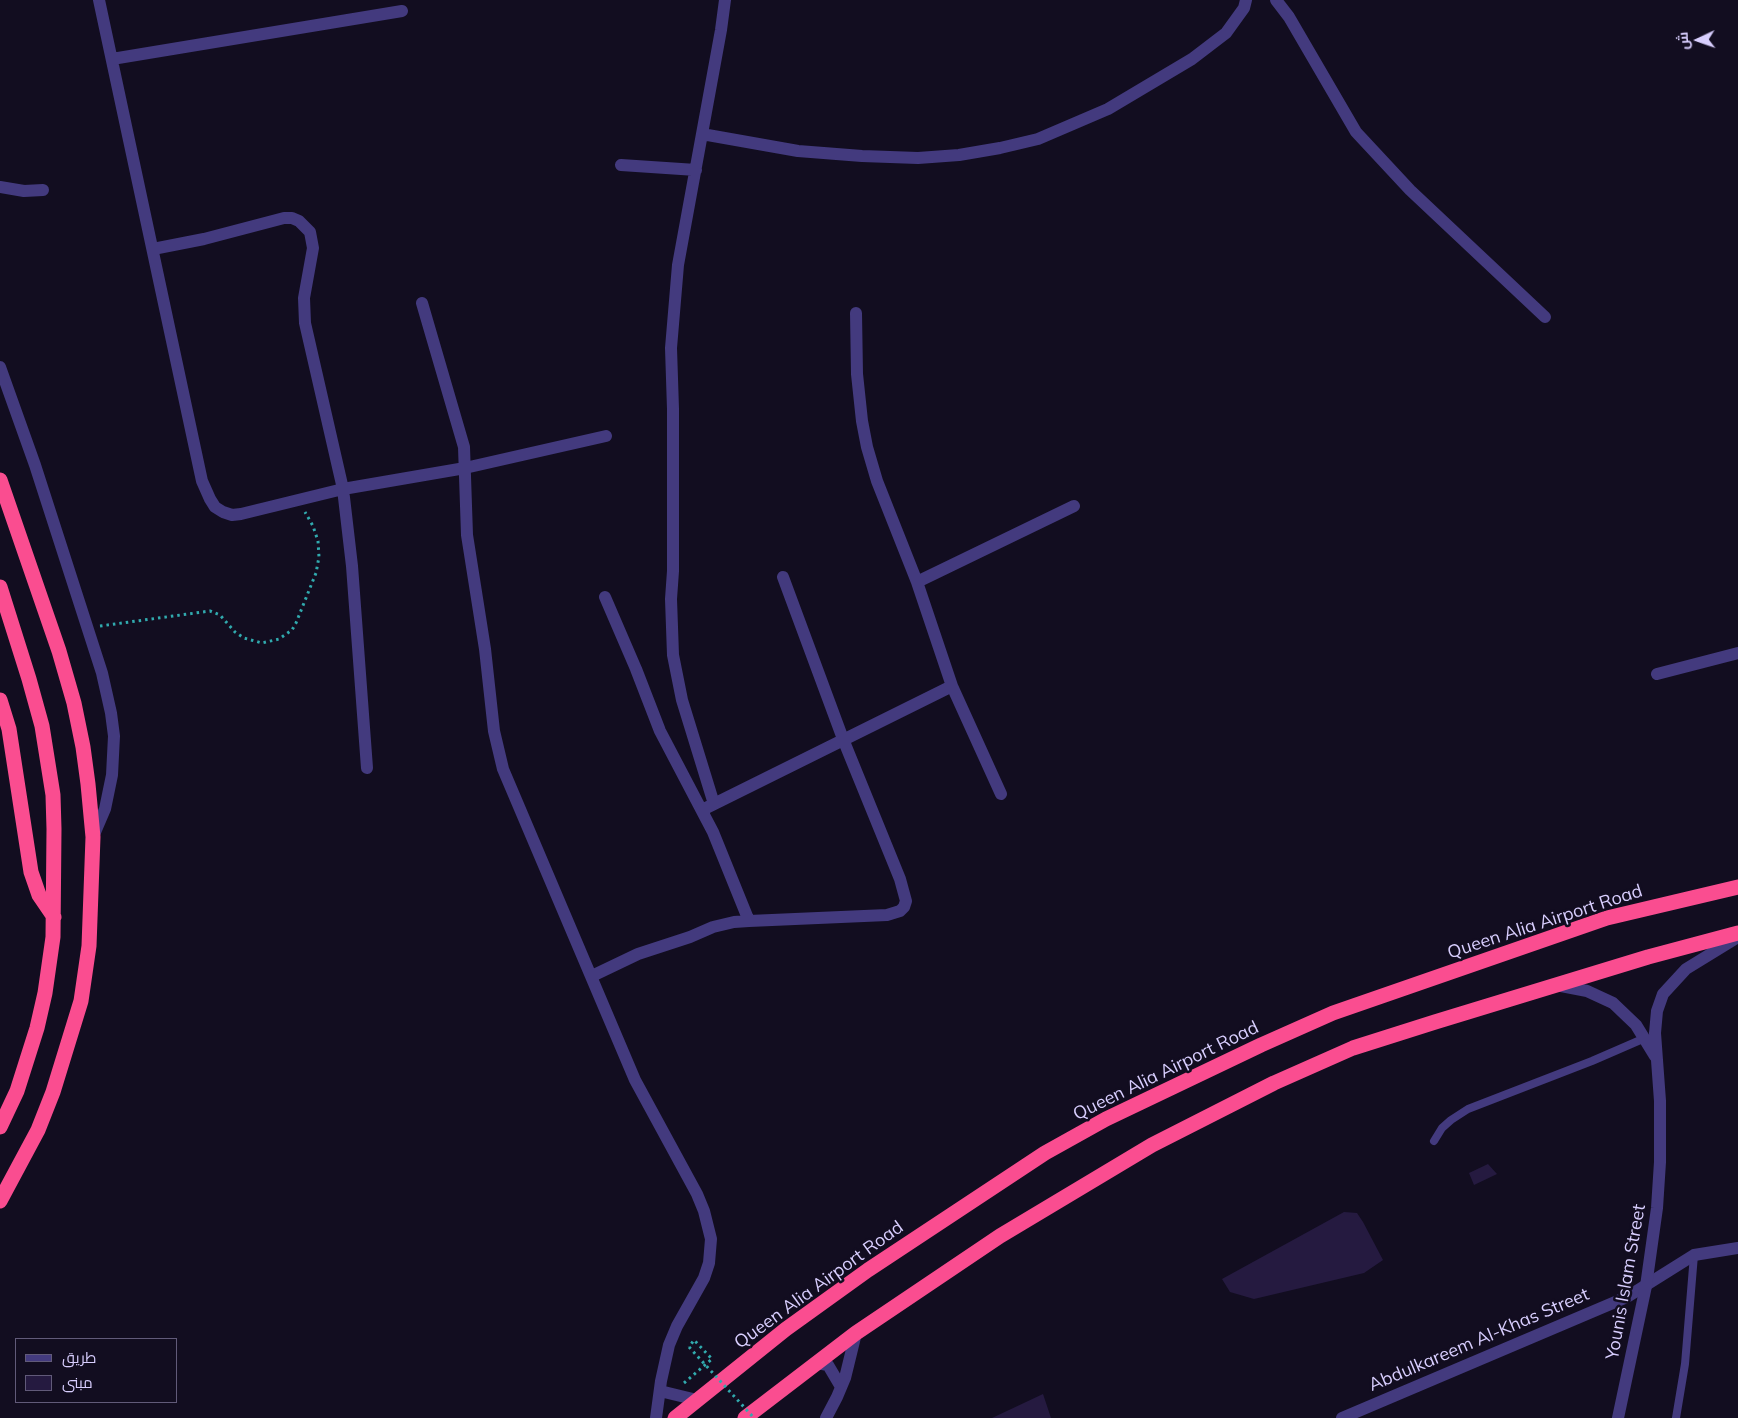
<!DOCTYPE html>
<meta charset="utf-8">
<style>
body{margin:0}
#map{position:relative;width:1738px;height:1418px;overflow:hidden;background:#120d20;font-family:Mulish,Cairo,sans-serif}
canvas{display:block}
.legend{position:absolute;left:15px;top:1338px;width:162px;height:65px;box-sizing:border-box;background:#120d20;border:1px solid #615a79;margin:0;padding:6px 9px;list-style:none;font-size:15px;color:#d8cefe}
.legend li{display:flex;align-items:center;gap:10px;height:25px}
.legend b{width:25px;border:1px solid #615a79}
.north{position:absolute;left:1673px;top:15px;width:50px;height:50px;-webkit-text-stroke:4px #120d20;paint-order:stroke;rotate:267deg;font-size:14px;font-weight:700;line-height:20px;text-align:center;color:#d8cefe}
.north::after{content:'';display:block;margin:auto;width:18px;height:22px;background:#d8cefe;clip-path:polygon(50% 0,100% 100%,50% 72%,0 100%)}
</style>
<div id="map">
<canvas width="1738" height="1418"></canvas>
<ul class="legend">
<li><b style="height:6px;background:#433a7e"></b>طريق</li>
<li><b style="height:14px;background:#251a40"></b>مبنى</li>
</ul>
<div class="north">ش</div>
</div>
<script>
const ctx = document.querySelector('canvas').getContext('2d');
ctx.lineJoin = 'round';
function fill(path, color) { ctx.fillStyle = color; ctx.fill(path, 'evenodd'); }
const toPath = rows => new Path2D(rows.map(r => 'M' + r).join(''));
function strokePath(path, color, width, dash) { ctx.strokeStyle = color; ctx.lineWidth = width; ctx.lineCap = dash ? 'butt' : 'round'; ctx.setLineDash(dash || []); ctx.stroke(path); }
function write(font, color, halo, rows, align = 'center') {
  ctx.font = font + ' Mulish,sans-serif'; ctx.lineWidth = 5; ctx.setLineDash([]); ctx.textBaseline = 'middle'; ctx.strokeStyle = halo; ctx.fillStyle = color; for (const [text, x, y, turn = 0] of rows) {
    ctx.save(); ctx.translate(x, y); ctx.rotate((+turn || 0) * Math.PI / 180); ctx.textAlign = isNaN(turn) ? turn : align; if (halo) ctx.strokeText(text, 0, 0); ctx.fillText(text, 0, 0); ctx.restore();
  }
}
const building = toPath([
 [1488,1164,1497,1174,1474,1185,1469,1173],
 [1344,1212,1357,1213,1363,1222,1383,1260,1364,1273,1254,1299,1230,1292,1222,1279],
 [1043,1394,1051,1418,992,1418]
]);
const path = toPath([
 [100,626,210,611,220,615,235,632,244,638,262,643,279,639,292,630,296,623,316,573,319,557,318,541,313,526,305,512],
 [684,1383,712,1359,694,1340,689,1347]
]);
const service = toPath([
 [1434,1141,1442,1128,1451,1120,1468,1109,1592,1061,1645,1038],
 [1676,1418,1685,1364,1694,1255]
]);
const minor = toPath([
 [99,0,202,481,210,499,215,507,223,512,232,515,241,514,343,489,465,468,606,436],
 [1276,0,1289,17,1356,132,1410,190,1545,317],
 [112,59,402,11],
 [702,134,798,151,862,156,918,158,959,155,1000,148,1038,139,1108,109,1192,59,1226,33,1244,8,1246,0],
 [621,165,696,170],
 [0,187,24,191,43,190],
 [153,249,204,239,284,218,292,218,299,221,310,232,313,248,304,298,305,323,343,489,352,566,367,768],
 [422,303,464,447,467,535,485,649,494,731,503,769,635,1080,697,1194,704,1211,711,1239,709,1263,704,1278,677,1326,669,1345,661,1381,656,1418],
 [856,313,857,374,862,421,867,447,877,481,917,582,952,686,1001,794],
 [917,582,1074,506],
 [1657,674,1738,653],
 [714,804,682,700,673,655,671,599,673,571,673,409,671,348,678,265,721,30,725,0],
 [706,808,952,686],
 [749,921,887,915,900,911,904,907,906,901,900,879,843,739,783,577],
 [592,976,638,954,690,937,713,927,734,922,749,921,713,832,660,731,636,669,605,597],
 [816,1363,828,1365,841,1387],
 [660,1391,697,1400],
 [826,1418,837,1397,845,1378,856,1333],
 [1342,1418,1627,1297,1694,1255,1738,1248]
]);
const tertiary = toPath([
 [0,367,35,465,102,673,111,713,114,736,112,775,105,809,93,837],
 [1556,985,1587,991,1613,1003,1636,1025,1655,1056],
 [1618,1418,1646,1286,1657,1208,1660,1162,1660,1101,1655,1033,1657,1011,1663,994,1686,969,1738,937]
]);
const motorway = toPath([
 [0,480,59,651,74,703,83,747,88,784,93,837,89,946,81,1001,53,1092,38,1130,0,1201],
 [0,587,29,679,42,726,53,795,54,829,53,937,45,993,37,1028,17,1091,0,1127],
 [0,700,9,729,31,872,39,895,54,917],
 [675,1418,786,1329,868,1270,1045,1153,1106,1119,1261,1045,1333,1013,1607,918,1738,887],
 [745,1418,856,1333,1000,1236,1152,1145,1274,1083,1353,1048,1435,1022,1648,957,1738,933]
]);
const pathBridge = toPath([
 [689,1347,754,1418]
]);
const streetNames = [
 ["Queen Alia Airport Road",1545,922,-18],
 ["Queen Alia Airport Road",1166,1071,-26],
 ["Younis Islam Street",1626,1282,-80],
 ["Queen Alia Airport Road",819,1285,-36],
 ["Abdulkareem Al-Khas Street",1479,1340,-23]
];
fill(building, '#251a40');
strokePath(path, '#31aaae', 3, [2.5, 4]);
strokePath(service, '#433a7e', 8);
strokePath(minor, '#433a7e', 12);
strokePath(tertiary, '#433a7e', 12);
strokePath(motorway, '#fa4d90', 15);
strokePath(pathBridge, '#31aaae', 3, [2.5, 4]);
write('18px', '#d8cefe', '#120d20', streetNames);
</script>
